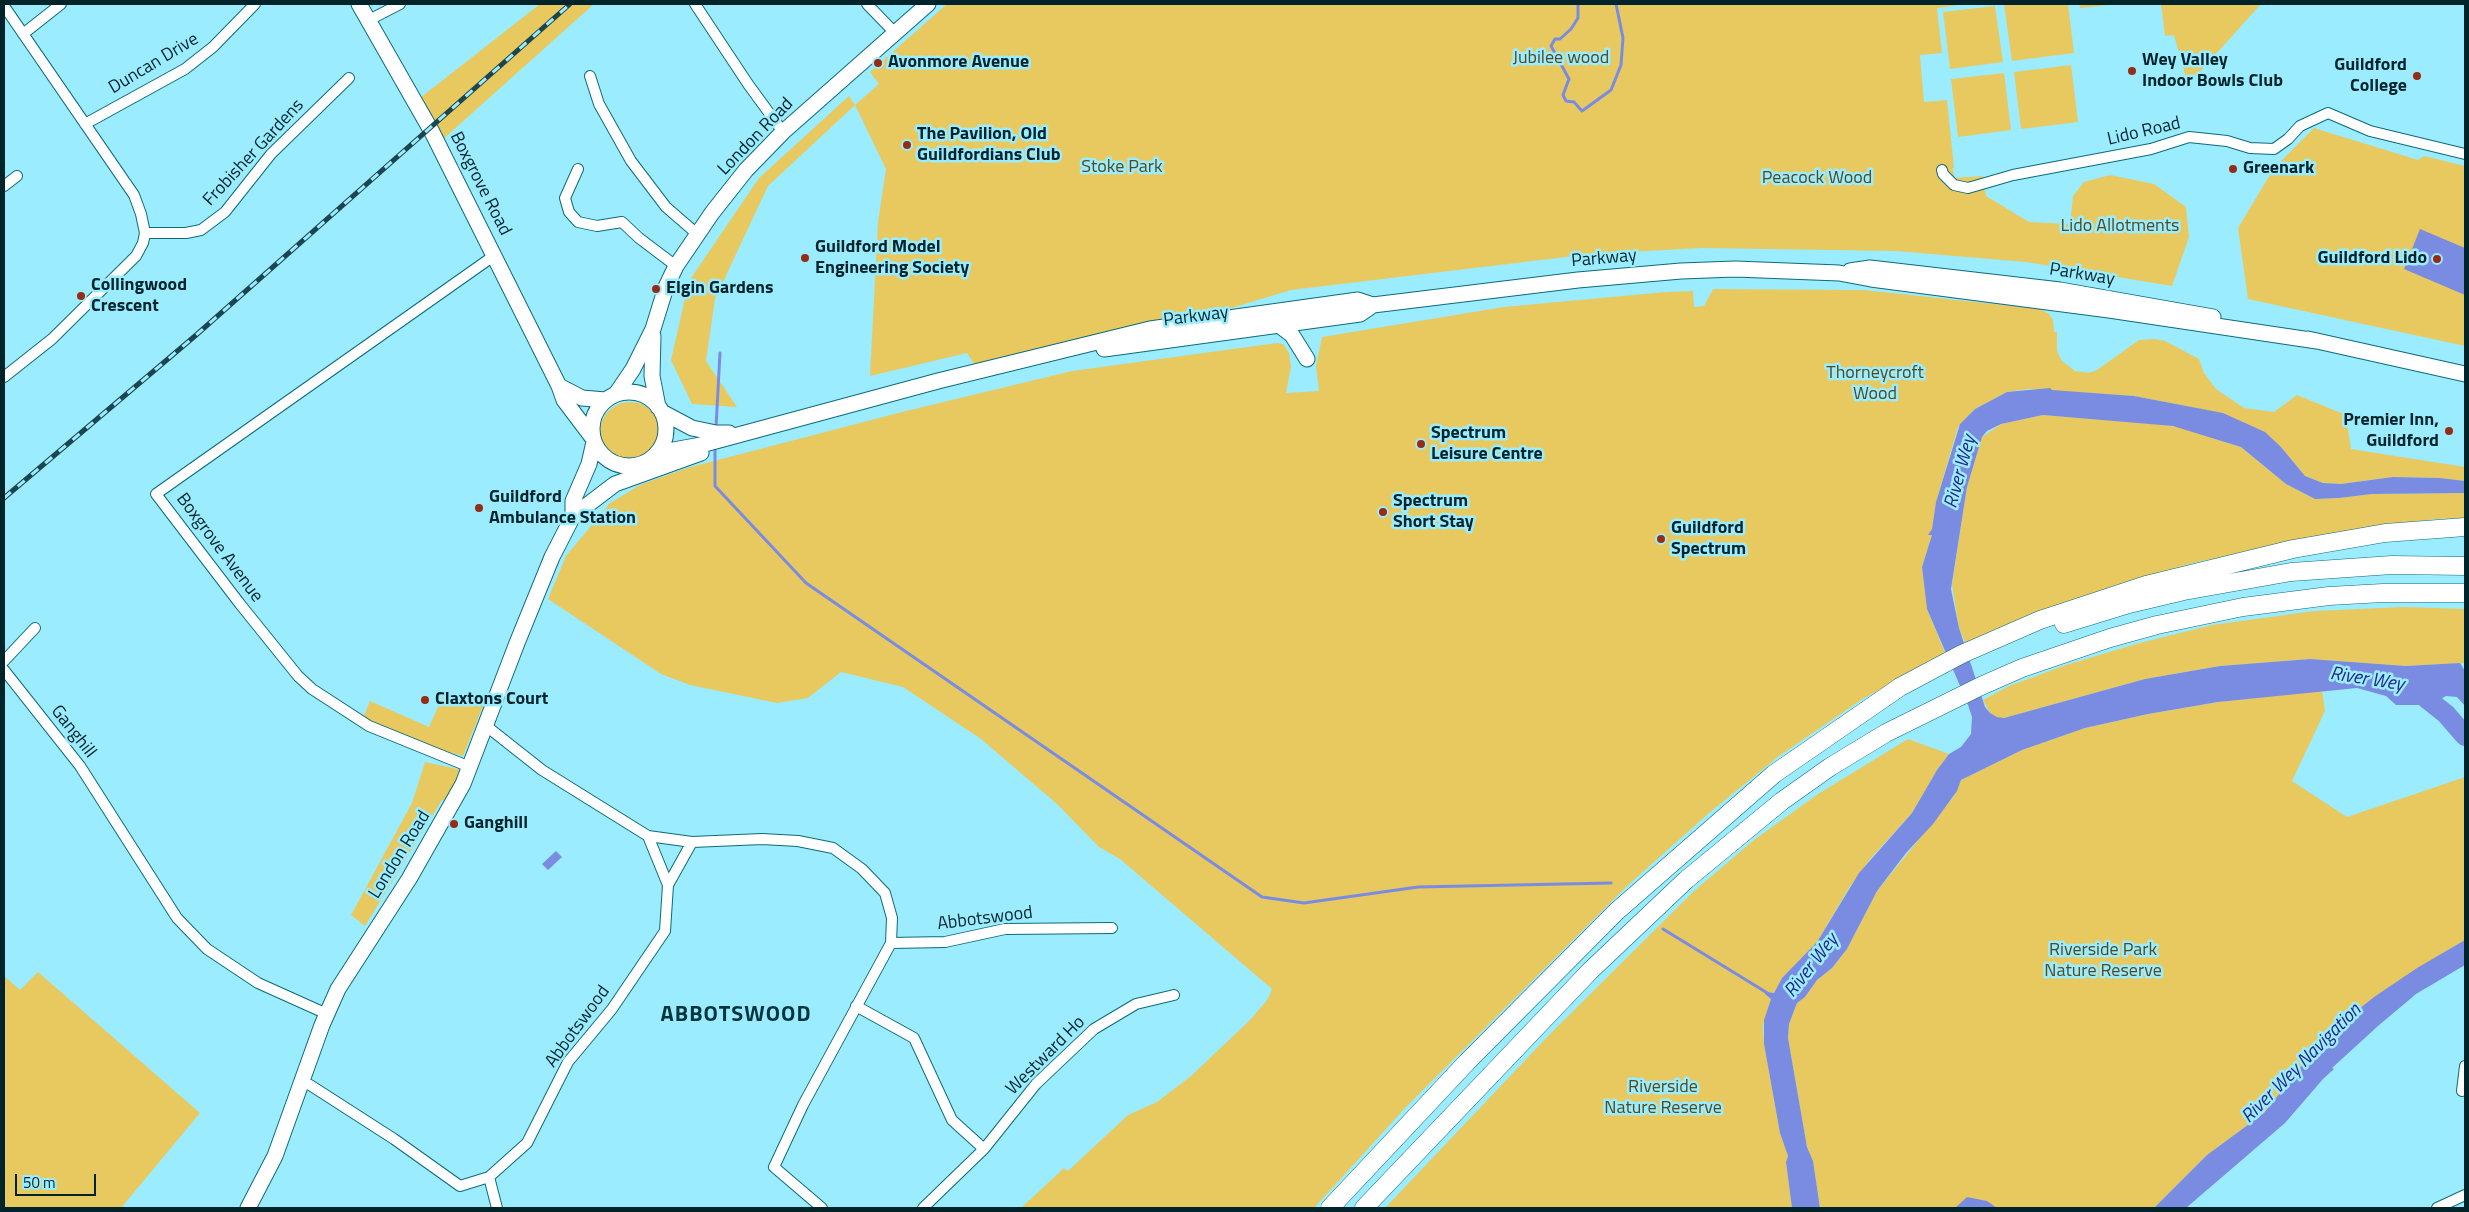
<!DOCTYPE html>
<style>
body{margin:0}
#map{position:relative;width:2469px;height:1212px;overflow:hidden;background:#9becfe;font-family:"Titillium Web",sans-serif}
canvas{display:block}
.frame{position:absolute;inset:0;border:5px solid #01242b;pointer-events:none}
.scale{position:absolute;left:15px;top:1174px;width:81px;height:22px;box-sizing:border-box;border:2px solid #01242b;border-top:0;padding-left:6px;font-size:15px;line-height:18px;white-space:nowrap;color:#01242b;-webkit-text-stroke:4px #9becfe;paint-order:stroke}
</style>
<div id="map">
<canvas width="2469" height="1212"></canvas>
<div class="frame"></div>
<div class="scale">50 m</div>
</div>
<script>
const ctx = document.querySelector('canvas').getContext('2d');
ctx.lineJoin = 'round';
function fill(path, color) { ctx.fillStyle = color; ctx.fill(path, 'evenodd'); }
const toPath = rows => new Path2D(rows.map(r => 'M' + r).join(''));
function strokePath(path, color, width, dash) { ctx.strokeStyle = color; ctx.lineWidth = width; ctx.lineCap = dash ? 'butt' : 'round'; ctx.setLineDash(dash || []); ctx.stroke(path); }
function write(font, color, halo, rows, align = 'center') {
  ctx.font = font + ' "Titillium Web",sans-serif'; ctx.lineWidth = 5; ctx.setLineDash([]); ctx.textBaseline = 'middle'; ctx.strokeStyle = halo; ctx.fillStyle = color; for (const [text, x, y, turn = 0] of rows) {
    ctx.save(); ctx.translate(x, y); ctx.rotate((+turn || 0) * Math.PI / 180); ctx.textAlign = isNaN(turn) ? turn : align; if (halo) ctx.strokeText(text, 0, 0); ctx.fillText(text, 0, 0); ctx.restore();
  }
}
const green = toPath([
 [540,4,594,4,441,141,420,98],
 [947,4,1967,4,1937,8,1942,53,1920,55,1924,102,1947,100,1954,168,1952,168,1955,178,1983,176,1986,196,2029,222,2070,224,2073,196,2084,182,2110,175,2154,184,2186,207,2189,237,2172,286,2026,262,1896,251,1701,248,1591,254,1291,290,1195,319,975,365,967,353,870,376,878,222,886,169,855,105,768,186,715,299,706,361,737,407,692,404,671,360,689,281,759,178,849,96,855,105,879,84,870,72],
 [2004,4,2068,4,2074,53,2012,61],
 [2079,4,2120,4,2080,8],
 [2161,4,2261,4,2188,85,2174,35,2165,36],
 [1995,6,2003,62,1950,69,1943,12],
 [2071,65,2078,122,2021,129,2014,72],
 [2004,73,2011,130,1958,137,1951,79],
 [2314,128,2418,160,2424,156,2465,166,2465,346,2248,299,2238,228,2274,168],
 [1713,289,1864,290,2040,309,2049,314,2053,320,2054,332,2057,332,2057,350,2061,360,2075,371,2089,373,2097,370,2139,340,2155,339,2165,341,2199,359,2204,373,2216,389,2244,408,2274,412,2297,395,2346,415,2351,449,2465,467,2465,481,2440,478,2393,477,2341,484,2323,483,2305,476,2281,447,2195,408,2134,396,2029,389,2007,392,1975,409,1958,427,1936,502,1932,530,1929,535,1932,535,1931,538,1922,567,1927,609,1946,655,1864,698,1779,756,1709,813,1626,887,1406,1107,1314,1208,1021,1208,1064,1168,1068,1171,1128,1115,1157,1102,1191,1076,1250,1020,1268,999,1272,989,1120,859,1099,847,1057,804,981,739,903,687,841,672,808,698,777,703,690,685,661,674,548,599,566,556,610,503,640,485,687,468,902,412,1072,371,1277,343,1283,344,1289,353,1291,367,1286,393,1319,391,1316,366,1322,337,1504,307,1666,292,1693,291,1694,307,1704,306],
 '600 432a30 30 0 1 1 60 0a30 30 0 1 1-60 0Z',
 [2043,415,2158,424,2184,428,2241,447,2286,484,2315,499,2339,498,2372,494,2465,493,2465,518,2436,519,2372,527,2197,562,2132,580,2051,609,1966,645,1959,628,1952,585,1967,487,1982,437,2001,424],
 [2404,607,2465,609,2465,663,2406,666,2310,659,2220,666,2145,679,2004,718,1997,718,1990,713,1983,700,2009,686,2066,665,2136,644,2212,625,2314,611],
 [2322,690,2325,711,2292,781,2347,817,2465,777,2465,940,2418,968,2374,997,2341,1024,2308,1054,2303,1064,2264,1113,2207,1155,2154,1208,1820,1208,1813,1161,1807,1147,1788,1038,1789,1024,1797,1003,1805,997,1817,980,1832,968,1847,949,1877,891,1954,796,1961,780,2022,750,2085,728,2148,714,2218,702],
 [445,691,485,701,463,756,424,745,363,718,370,701,429,727],
 [1908,739,1949,754,1937,770,1912,813,1871,858,1849,888,1817,942,1782,978,1774,993,1769,994,1771,999,1763,1026,1764,1044,1780,1133,1788,1156,1786,1162,1792,1208,1385,1208,1549,1035,1694,891,1754,840,1818,794],
 [425,762,462,770,455,801,442,800,365,926,351,915,412,803],
 [38,972,200,1113,121,1208,4,1208,4,976,20,990]
]);
const water = toPath([
 [2420,229,2465,248,2465,295,2404,269],
 [2050,388,2052,390,2134,396,2223,413,2265,432,2281,447,2305,476,2323,483,2341,484,2393,477,2440,478,2465,481,2465,493,2372,494,2339,498,2315,499,2286,484,2241,447,2173,426,2043,415,2001,424,1987,431,1982,437,1967,487,1951,589,1959,628,1985,707,1990,713,1997,717,2004,718,2145,679,2220,666,2310,659,2406,666,2460,663,2465,671,2465,706,2457,697,2446,696,2439,700,2454,715,2451,718,2448,716,2445,719,2430,705,2396,705,2386,696,2357,688,2218,702,2148,714,2085,728,2022,750,1961,780,1957,791,1933,824,1906,853,1877,891,1847,949,1832,968,1817,980,1805,997,1797,1003,1789,1024,1788,1038,1807,1147,1813,1161,1820,1208,1792,1208,1786,1162,1788,1156,1780,1133,1764,1044,1764,1020,1771,999,1765,994,1766,992,1774,993,1782,978,1817,942,1859,873,1912,813,1937,770,1949,754,1961,747,1971,734,1972,717,1967,702,1927,609,1922,567,1931,538,1932,535,1928,535,1932,529,1936,502,1960,424,1975,409,2007,392],
 [2460,722,2465,727,2465,745,2454,730],
 [556,851,562,857,548,870,542,864],
 [2465,940,2465,965,2416,994,2378,1026,2332,1068,2334,1069,2323,1079,2285,1123,2186,1208,2154,1208,2207,1155,2264,1113,2303,1064,2308,1054,2333,1030,2374,997,2417,968],
 [1967,1197,1987,1201,1997,1208,1955,1208]
]);
const stream = toPath([
 [1578,4,1578,18,1571,29,1560,39,1555,39,1551,46,1569,79,1563,95,1566,101,1574,102,1582,111,1611,90,1621,65,1623,38,1616,4],
 [716,427,720,353],
 [715,446,715,486,806,583,1262,897,1304,903,1418,887,1611,883],
 [1663,929,1769,994]
]);
const river = toPath([
 [2427,699,2446,714,2465,736]
]);
const street = toPath([
 [695,4,748,84,783,132],
 [867,4,895,33],
 [4,6,134,195,141,214,145,233,143,243,136,256,52,339,4,377],
 [369,20,400,4],
 [23,34,61,4],
 [590,76,599,104,631,161,666,207,696,233],
 [85,124,185,69,213,47,255,4],
 [578,169,565,198,569,212,578,222,597,226,622,222,639,238,676,266],
 [1942,170,1943,174,1954,185,1968,188,2013,175,2151,149,2189,137,2227,141,2250,148,2274,149,2288,139,2300,126,2328,113,2370,131,2465,154],
 [4,186,17,176],
 [145,233,186,233,201,230,225,212,271,154,349,78],
 [4,661,35,628],
 [4,670,80,766,177,918,207,949,258,983,327,1014],
 [470,767,369,726,312,689,298,676,240,604,156,494,495,255],
 [648,836,692,842,762,839,798,841,833,848,862,869,885,893,892,918,891,943,803,1105,774,1167,822,1208],
 [668,885,692,842],
 [891,943,945,942,1005,929,1112,928],
 [856,1006,914,1038,952,1120,984,1149],
 [302,1082,310,1085,394,1139,460,1186,489,1177,527,1143,568,1062,612,1009,665,931,668,885,648,836,542,770,485,725],
 [2462,1091,2465,1066],
 [489,1177,497,1208],
 [923,1208,984,1149,1036,1084,1094,1029,1136,1004,1174,995],
 [2437,1208,2465,1195]
]);
const primary = toPath([
 [359,4,432,132,559,386,564,400,592,437],
 [1850,271,1870,268,2060,290,2213,317],
 [1279,325,1292,335,1307,359],
 [653,336,652,376,658,407],
 [2308,339,2465,374],
 [1104,349,1360,314,1373,305],
 [559,386,582,398,605,400],
 '592 429a37 37 0 1 1 74 0a37 37 0 1 1-74 0Z',
 [616,394,633,369,653,329,666,287,676,266,712,213,746,170,783,132,928,4],
 [662,412,692,428,716,433,729,433],
 [657,453,701,445,938,381,1150,329,1358,300,1373,305,1578,280,1681,271,1735,269,1839,273,1871,279,2109,310,2317,341],
 [573,516,615,484,701,453],
 [248,1208,275,1156,322,1025,338,989,409,879,463,784,517,643,552,557,573,516,573,501,589,464,594,442]
]);
const highway = toPath([
 [2064,624,2129,604,2184,591,2291,572,2392,565,2465,566],
 [1330,1208,1467,1062,1617,911,1774,774,1900,687,1962,654,2040,620,2146,585,2293,549,2385,533,2465,527],
 [1364,1208,1590,971,1686,880,1782,801,1830,767,1886,733,1981,686,2022,668,2110,638,2157,625,2243,607,2329,596,2383,593,2465,593]
]);
const rail = toPath([
 [4,498,195,336,570,4]
]);
const markers = [
 [878,63,5,"#942c16"],
 [2132,71,5,"#942c16"],
 [2417,76,5,"#942c16"],
 [907,145,5,"#942c16"],
 [2233,169,5,"#942c16"],
 [805,258,5,"#942c16"],
 [2437,259,5,"#942c16"],
 [656,289,5,"#942c16"],
 [81,296,5,"#942c16"],
 [2449,431,5,"#942c16"],
 [1421,444,5,"#942c16"],
 [479,508,5,"#942c16"],
 [1383,512,5,"#942c16"],
 [1661,539,5,"#942c16"],
 [425,700,5,"#942c16"],
 [454,824,5,"#942c16"]
];
const parkNames = [
 ["Jubilee wood",1561,59],
 ["Stoke Park",1122,168],
 ["Peacock Wood",1817,179],
 ["Lido Allotments",2120,227],
 ["Thorneycroft",1875,374],
 ["Wood",1875,395],
 ["Riverside Park",2103,951],
 ["Nature Reserve",2103,972],
 ["Riverside",1663,1088],
 ["Nature Reserve",1663,1109]
];
const poiNames = [
 ["Wey Valley",2142,61],
 ["Indoor Bowls Club",2142,82],
 ["Avonmore Avenue",888,63],
 ["Guildford",2407,66,"right"],
 ["College",2407,87,"right"],
 ["The Pavilion, Old",917,135],
 ["Guildfordians Club",917,156],
 ["Greenark",2243,169],
 ["Guildford Model",815,248],
 ["Engineering Society",815,269],
 ["Guildford Lido",2427,259,"right"],
 ["Collingwood",91,286],
 ["Crescent",91,307],
 ["Elgin Gardens",666,289],
 ["Premier Inn,",2439,421,"right"],
 ["Guildford",2439,442,"right"],
 ["Spectrum",1431,434],
 ["Leisure Centre",1431,455],
 ["Guildford",489,498],
 ["Ambulance Station",489,519],
 ["Spectrum",1393,502],
 ["Short Stay",1393,523],
 ["Guildford",1671,529],
 ["Spectrum",1671,550],
 ["Claxtons Court",435,700],
 ["Ganghill",464,824]
];
const streetNames = [
 ["Duncan Drive",154,64,-31],
 ["Lido Road",2144,132,-13],
 ["London Road",756,137,-46],
 ["Frobisher Gardens",254,153,-47],
 ["Boxgrove Road",480,184,63],
 ["Parkway",1604,259,-5],
 ["Parkway",2082,275,9],
 ["Parkway",1196,317,-7],
 ["Boxgrove Avenue",219,548,53],
 ["Ganghill",73,732,52],
 ["London Road",400,855,-58],
 ["Abbotswood",985,919,-7],
 ["Abbotswood",578,1027,-54],
 ["Westward Ho",1046,1056,-45]
];
const waterNames = [
 ["River Wey",1961,472,-75],
 ["River Wey",2367,680,9],
 ["River Wey",1812,966,-52],
 ["River Wey Navigation",2302,1064,-45]
];
const districtNames = [
 ["ABBOTSWOOD",736,1016]
];
fill(green, '#e7c960');
fill(water, '#7a8ce2');
strokePath(stream, '#7a8ce2', 3);
strokePath(river, '#7a8ce2', 20);
strokePath(street, '#0c6b7c', 12);
strokePath(primary, '#0c6b7c', 17);
strokePath(highway, '#0c6b7c', 19);
strokePath(street, '#fff', 10);
strokePath(primary, '#fff', 15);
strokePath(highway, '#fff', 18);
strokePath(rail, '#1b464f', 5);
strokePath(rail, '#9becfe', 3, [9]);
for (const [x, y, r, color] of markers) { const dot = new Path2D(); dot.arc(x, y, r, 0, 2 * Math.PI); ctx.fillStyle = color; ctx.fill(dot); strokePath(dot, '#9becfe', 2); }
write('18px', '#55491d', '#9becfe', parkNames);
write('bold 18px', '#01242b', '#9becfe', poiNames, 'left');
write('18px', '#01242b', '#9becfe', streetNames);
write('italic 19px', '#242588', '#9becfe', waterNames);
ctx.letterSpacing = '1px';
write('bold 22px', '#06353e', '#9becfe', districtNames);
ctx.letterSpacing = '0px';
</script>
